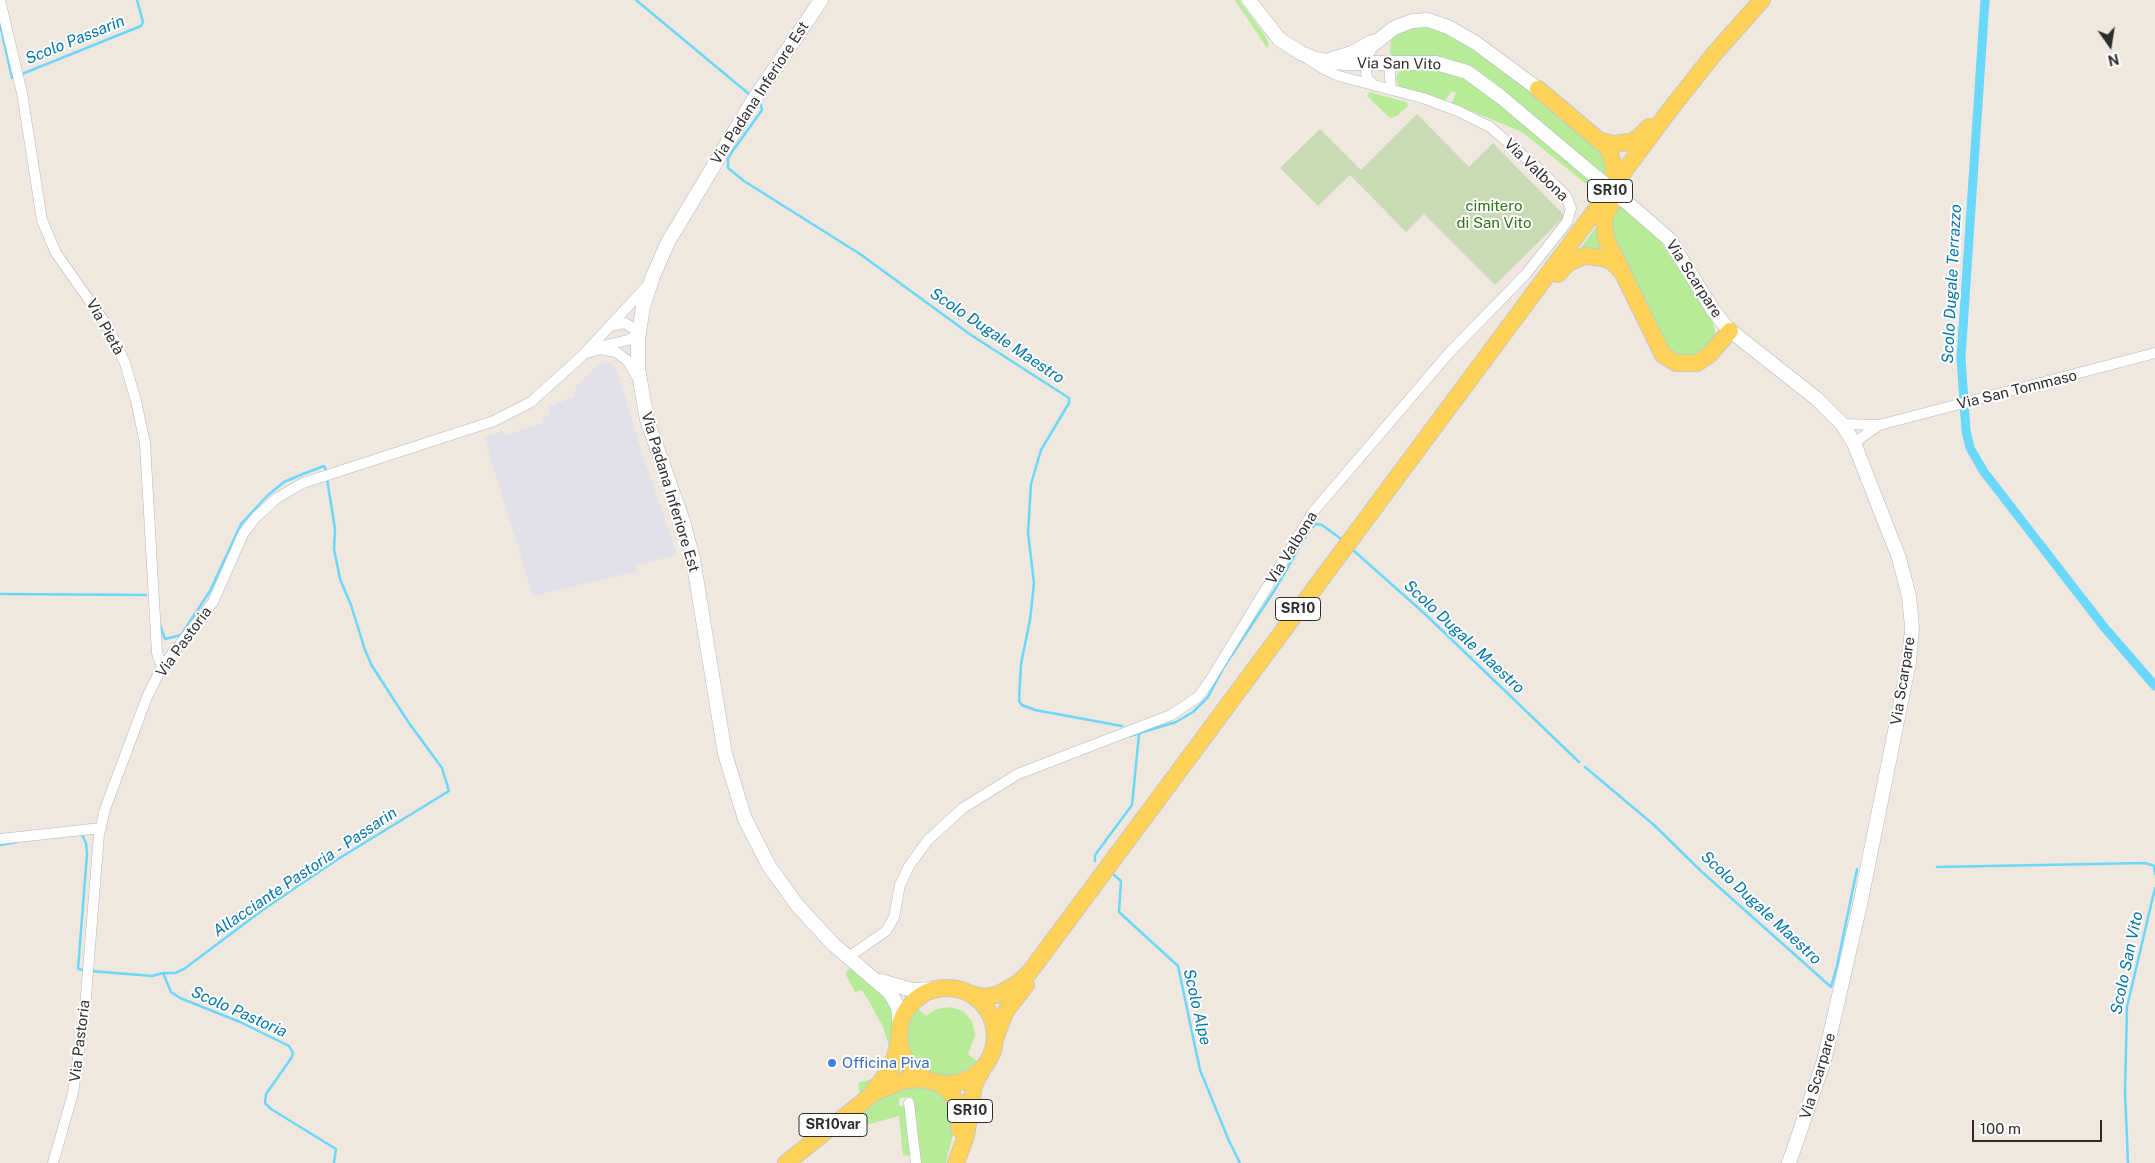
<!DOCTYPE html>
<meta charset="utf-8">
<style>
body{margin:0}
#map{position:relative;width:2155px;height:1163px;overflow:hidden;background:#f0e8df;font-family:"Public Sans",sans-serif}
canvas{display:block}
.north{position:absolute;left:2085px;top:20px;width:50px;height:50px;-webkit-text-stroke:4px #fff;paint-order:stroke;rotate:167deg;font-size:14px;font-weight:700;line-height:20px;text-align:center;color:#2d2d2d}
.north::after{content:'';display:block;margin:auto;width:18px;height:22px;background:#2d2d2d;clip-path:polygon(50% 0,100% 100%,50% 72%,0 100%)}
.scale{position:absolute;left:1972px;top:1120px;width:130px;height:22px;box-sizing:border-box;border:2px solid #2d2d2d;border-top:0;padding-left:6px;font-size:15px;line-height:18px;white-space:nowrap;color:#2d2d2d;-webkit-text-stroke:4px #fff;paint-order:stroke}
</style>
<div id="map">
<canvas width="2155" height="1163"></canvas>
<div class="north">N</div>
<div class="scale">100 m</div>
</div>
<script>
const ctx = document.querySelector('canvas').getContext('2d');
ctx.lineJoin = 'round';
function fill(path, color) { ctx.fillStyle = color; ctx.fill(path, 'evenodd'); }
const toPath = rows => new Path2D(rows.map(r => 'M' + r).join(''));
function strokePath(path, color, width, dash) { ctx.strokeStyle = color; ctx.lineWidth = width; ctx.lineCap = dash ? 'butt' : 'round'; ctx.setLineDash(dash || []); ctx.stroke(path); }
function write(font, color, halo, rows, align = 'center') {
  ctx.font = font + ' "Public Sans",sans-serif'; ctx.lineWidth = 4; ctx.setLineDash([]); ctx.textBaseline = 'middle'; ctx.strokeStyle = halo; ctx.fillStyle = color; for (const [text, x, y, turn = 0] of rows) {
    ctx.save(); ctx.translate(x, y); ctx.rotate((+turn || 0) * Math.PI / 180); ctx.textAlign = isNaN(turn) ? turn : align; if (halo) ctx.strokeText(text, 0, 0); ctx.fillText(text, 0, 0); ctx.restore();
  }
}
const industrial = toPath([
 [609,362,617,370,639,444,677,555,637,565,638,571,533,596,484,437,502,431,504,436,543,423,541,418,550,415,547,407,574,397,576,387,598,365]
]);
const green = toPath([
 [1235,0,1239,0,1266,37,1269,45,1267,48],
 [1430,26,1480,51,1605,150,1607,178,1480,74,1394,57,1390,53,1391,39,1406,27],
 [1400,69,1434,69,1470,80,1599,188,1596,192,1522,132,1452,103,1456,93,1452,91,1445,101,1398,86,1396,78],
 [1369,92,1406,102,1408,106,1397,116,1390,118,1367,96],
 [1616,202,1661,242,1712,319,1716,335,1699,357,1672,354,1607,228],
 [1598,224,1608,253,1578,252],
 [851,969,887,995,895,1013,891,1034,892,1053,887,1066,876,1081,860,1095,858,1083,875,1078,881,1073,889,1059,890,1049,883,1027,870,1003,862,990,855,992,846,975,847,970],
 [950,1007,963,1011,972,1021,975,1035,968,1054,978,1062,958,1075,942,1076,926,1071,914,1060,907,1045,906,1029,917,1008,926,1016,936,1009],
 [918,1083,936,1089,949,1099,955,1126,946,1163,921,1163,912,1097,899,1098,899,1106,905,1106,910,1154,909,1156,903,1155,899,1116,852,1129,849,1120,882,1095]
]);
const cemetery = toPath([
 [1417,114,1469,167,1493,143,1565,216,1495,285,1424,214,1406,232,1350,175,1318,206,1280,168,1320,129,1361,170]
]);
const stream = toPath([
 [636,0,749,94],
 [0,24,12,78],
 [22,74,141,26,143,22,137,0],
 [760,100,762,110,732,152,728,159,728,168,744,181,860,254,971,335,1069,398,1069,403,1041,450,1031,484,1028,533,1034,583,1030,620,1021,664,1019,701,1022,705,1035,710,1122,726],
 [1353,550,1425,614,1579,762],
 [0,594,146,595],
 [160,625,165,639,181,635,210,591,241,524,267,496,284,482,303,474,324,466,326,471],
 [1130,736,1176,722,1193,712,1208,697,1224,667,1276,588,1310,529,1316,524,1322,525,1341,539],
 [1585,767,1654,825,1702,872,1831,987,1837,966,1857,869],
 [82,835,86,843,87,854,78,969,83,970],
 [0,845,17,842],
 [1095,861,1095,855,1132,805,1139,734],
 [2154,866,2155,874],
 [1937,867,2145,863,2155,866],
 [1114,875,1121,881,1119,912,1178,966,1200,1070,1229,1141,1240,1163],
 [91,971,152,976,163,973,171,992,180,998,240,1022,289,1046,293,1053,292,1057,266,1094,265,1103,271,1109,336,1149,334,1163],
 [163,973,175,973,184,969,264,909,338,859,449,791,442,768,409,723,372,666,365,650,351,605,340,579,334,549,335,529,327,479],
 [2128,1163,2125,1092,2127,1007,2155,888]
]);
const canal = toPath([
 [1985,0,1961,358,1966,431,1970,448,1984,472,2104,627,2155,686]
]);
const street = toPath([
 [0,0,22,93,42,220,56,253,108,327,125,363,136,401,145,443,157,653,162,667],
 [1365,63,1367,78,1375,86],
 [1389,63,1391,89],
 [611,326,625,323,639,332],
 [598,347,628,340,639,334],
 [587,353,600,349,616,352,628,361,636,376],
 [1842,424,1878,425],
 [1854,443,1879,425,2155,353],
 [0,839,101,828],
 [847,958,886,931,894,917,900,885,909,866,928,840,963,808,1018,774,1171,715,1198,697,1209,682,1313,512,1449,353,1526,274,1567,222,1571,208,1566,196,1539,169,1490,127,1458,111,1423,98,1339,76,1324,69,1308,59],
 [909,1103,916,1163],
 [53,1163,73,1093,77,1066,85,1008,99,834,105,809,147,697,162,667,213,602,243,534,256,517,277,498,303,483,494,421,531,402,582,356,647,286]
]);
const secondary = toPath([
 [821,0,749,107,668,242,653,276,643,307,638,339,638,368,647,420,683,521,693,559,725,754,745,819,769,866,797,905,833,944,890,993,898,1007,900,1027],
 [1249,0,1279,39,1301,53,1315,59,1343,63,1436,63,1467,72,1501,97,1596,177],
 [1332,59,1352,53,1372,42],
 [1365,63,1365,56,1370,47,1394,28,1412,21,1428,20,1448,27,1476,43,1538,89],
 [1624,200,1669,239,1713,310,1727,328,1817,399,1842,424,1854,443,1899,558,1909,596,1912,627,1909,662,1861,900,1824,1061,1789,1163],
 [881,981,912,990,936,989]
]);
const primary = toPath([
 [1538,89,1608,148,1614,166,1613,175,1606,185],
 [1601,141,1614,144,1630,142,1638,138,1649,127],
 [1614,199,1604,218,1606,239,1663,355,1676,363,1697,363,1709,355,1730,331],
 [1558,274,1568,263,1584,256,1604,258,1614,263,1619,269],
 '899 1036a48 48 0 1 1 96 0a48 48 0 1 1-96 0Z',
 [971,994,984,997,997,995,1017,984,1029,973,1669,111,1714,54,1762,0],
 [996,1036,1006,1011,1026,985],
 [937,1082,948,1090,956,1101,960,1117,959,1129],
 [874,1090,892,1067,899,1042],
 [786,1163,874,1093,904,1080,927,1079],
 [956,1163,966,1136,974,1085,982,1070]
]);
const secondaryBridge = toPath([
 [1596,177,1624,200]
]);
const markers = [
 [832,1063,5,"#3f7fe0"]
];
const shields = [
 [1610,191,45],
 [1298,609,45],
 [970,1111,45],
 [833,1125,68]
];
const shieldNames = [
 ["SR10",1610,191],
 ["SR10",1298,609],
 ["SR10",970,1111],
 ["SR10var",833,1125]
];
const streetNames = [
 ["Via San Vito",1399,64,1],
 ["Via Padana Inferiore Est",760,93,-57],
 ["Via Valbona",1536,170,44],
 ["Via Scarpare",1694,279,57],
 ["Via Pietà",105,327,61],
 ["Via San Tommaso",2017,390,-14],
 ["Via Padana Inferiore Est",670,492,73],
 ["Via Valbona",1292,548,-58],
 ["Via Pastoria",184,642,-54],
 ["Via Scarpare",1903,681,-81],
 ["Via Pastoria",80,1041,-83],
 ["Via Scarpare",1818,1076,-73]
];
const parkNames = [
 ["cimitero",1494,206],
 ["di San Vito",1494,223]
];
const shopNames = [
 ["Officina Piva",842,1063]
];
const waterNames = [
 ["Scolo Passarin",75,40,-22],
 ["Scolo Dugale Terrazzo",1952,284,-87],
 ["Scolo Dugale Maestro",997,336,34],
 ["Scolo Dugale Maestro",1464,637,43],
 ["Allacciante Pastoria - Passarin",305,872,-34],
 ["Scolo Dugale Maestro",1761,908,43],
 ["Scolo San Vito",2127,963,-78],
 ["Scolo Alpe",1197,1007,77],
 ["Scolo Pastoria",239,1012,24]
];
fill(industrial, '#e2e0e8');
fill(green, '#b6eb97');
fill(cemetery, '#c8dbb4');
strokePath(stream, '#6ad8fa', 2.5);
strokePath(canal, '#6ad8fa', 9);
strokePath(street, '#b3b6c2', 11);
strokePath(secondary, '#b3b6c2', 15);
strokePath(primary, '#c8c8c8', 18);
strokePath(street, '#fff', 10);
strokePath(secondary, '#fff', 14);
strokePath(primary, '#fed256', 16);
strokePath(secondaryBridge, '#b3b6c2', 15, []);
strokePath(secondaryBridge, '#fff', 14);
for (const [x, y, r, color] of markers) { const dot = new Path2D(); dot.arc(x, y, r, 0, 2 * Math.PI); ctx.fillStyle = color; ctx.fill(dot); strokePath(dot, '#fff', 2); }
for (const [x, y, w] of shields) { const box = new Path2D(); box.roundRect(x - w / 2, y - 11.5, w, 23, 4); ctx.fillStyle = '#fff'; ctx.fill(box); strokePath(box, '#2d2d2d', 1); }
write('bold 14px', '#2d2d2d', null, shieldNames);
write('15px', '#2d2d2d', '#fff', streetNames);
write('15px', '#2a7414', '#fff', parkNames);
write('15px', '#366cbe', '#fff', shopNames, 'left');
write('italic 16px', '#0177ae', '#fff', waterNames);
</script>
